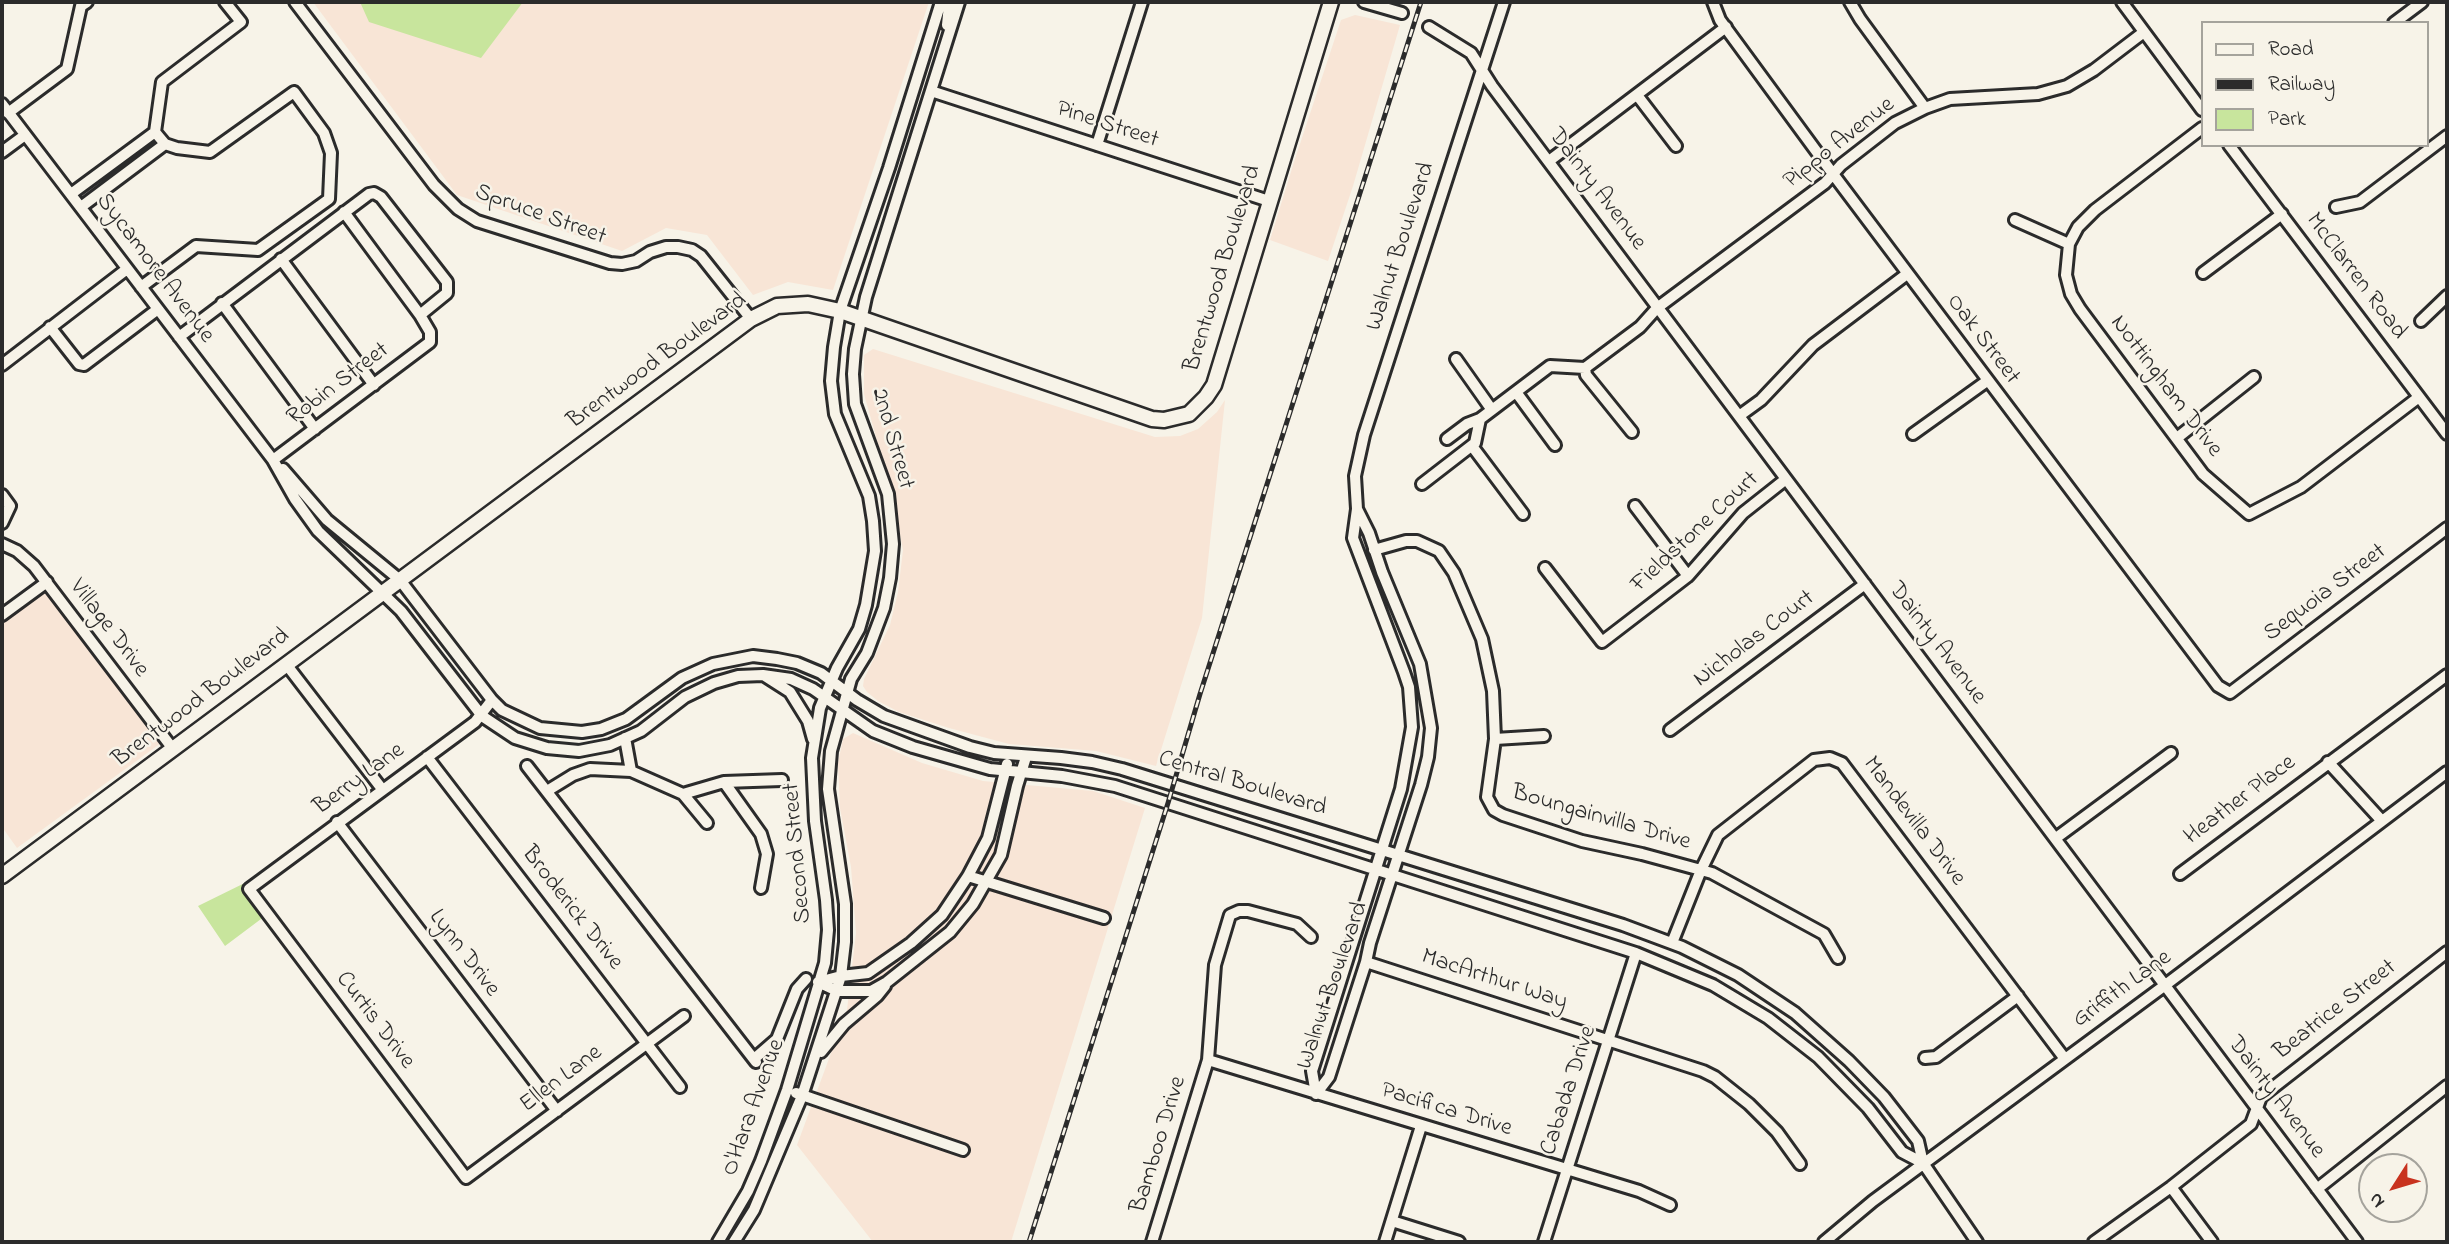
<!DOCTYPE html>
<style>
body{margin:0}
#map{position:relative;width:2449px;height:1244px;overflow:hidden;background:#f7f3e8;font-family:"Indie Flower",sans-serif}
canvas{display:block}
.frame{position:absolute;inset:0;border:4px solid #2b2b2b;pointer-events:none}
.legend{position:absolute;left:2201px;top:21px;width:228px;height:126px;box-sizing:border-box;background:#f7f3e8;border:2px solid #a5a39c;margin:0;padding:9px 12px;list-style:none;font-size:21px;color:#2b2b2b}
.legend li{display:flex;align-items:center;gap:14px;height:35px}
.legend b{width:35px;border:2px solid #a5a39c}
.north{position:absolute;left:2358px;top:1153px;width:70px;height:70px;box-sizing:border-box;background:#f7f3e8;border:2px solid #a5a39c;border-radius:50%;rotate:233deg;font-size:19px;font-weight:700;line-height:28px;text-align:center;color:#2b2b2b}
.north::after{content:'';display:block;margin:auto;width:24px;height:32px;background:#c8321e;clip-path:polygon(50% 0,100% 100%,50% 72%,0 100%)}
</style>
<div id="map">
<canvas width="2449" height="1244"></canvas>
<div class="frame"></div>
<ul class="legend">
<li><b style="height:9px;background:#f7f3e8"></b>Road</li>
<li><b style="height:9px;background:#2b2b2b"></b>Railway</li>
<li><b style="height:19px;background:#c8e59d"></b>Park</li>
</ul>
<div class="north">N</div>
</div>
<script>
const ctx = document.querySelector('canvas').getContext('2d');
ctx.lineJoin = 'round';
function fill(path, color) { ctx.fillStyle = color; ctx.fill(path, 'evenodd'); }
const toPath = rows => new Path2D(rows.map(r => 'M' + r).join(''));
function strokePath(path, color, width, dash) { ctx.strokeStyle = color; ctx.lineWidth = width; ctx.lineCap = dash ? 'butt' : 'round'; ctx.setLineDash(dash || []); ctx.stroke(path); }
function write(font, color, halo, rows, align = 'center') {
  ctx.font = font + ' "Indie Flower",sans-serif'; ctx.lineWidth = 5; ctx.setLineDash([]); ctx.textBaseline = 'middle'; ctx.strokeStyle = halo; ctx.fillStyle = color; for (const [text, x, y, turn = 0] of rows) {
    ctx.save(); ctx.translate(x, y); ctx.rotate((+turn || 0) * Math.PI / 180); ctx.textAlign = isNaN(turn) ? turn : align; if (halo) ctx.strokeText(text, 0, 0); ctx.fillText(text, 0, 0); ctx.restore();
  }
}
const built = toPath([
 [313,2,929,2,833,290,788,282,753,295,707,235,666,228,622,251,457,195],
 [1355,15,1400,25,1353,186,1328,261,1270,240,1294,162,1341,20],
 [873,349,1155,437,1180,436,1198,429,1217,412,1225,400,1202,618,1156,766,1096,751,1009,744,949,728,899,712,878,701,867,692,863,686,864,679,890,625,898,592,903,550,892,494,864,394,864,355],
 [47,590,161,743,17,848,2,827,2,624],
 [853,733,922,763,983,781,1093,791,1145,808,1011,1242,873,1242,797,1145,847,1010,856,933,851,867,840,808,838,763,843,739]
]);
const green = toPath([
 [360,2,523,2,481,58,369,22],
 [263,874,247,888,265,916,225,946,198,906]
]);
const minor = toPath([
 [295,2,434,185,458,209,477,221,610,263,622,264,636,261,650,252,666,247,678,247,692,250,701,256,751,319],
 [947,2,949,5,947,25],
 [1364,2,1402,13],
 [1713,2,1720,20,1833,174,2218,686,2230,693,2447,528],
 [1850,2,1860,19,1925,108],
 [2122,2,2202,110],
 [2394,23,2422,2],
 [1429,27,1471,53,1492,86,2357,1242],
 [931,91,1269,201],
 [1637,95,1676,146],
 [2,104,273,460,295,499,318,531,401,611,482,716,515,738,547,748,579,751,610,745,641,731,685,697,714,683,738,676,763,675,791,679,813,689,873,731,913,747,990,769,1062,776,1115,786,1636,953,1713,985,1768,1018,1818,1057,1868,1108,1902,1152,1923,1163],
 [8,113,67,69,81,6,87,2],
 [2202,128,2095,210,2078,227,2069,244,2066,275,2071,294,2080,309,2203,474,2249,514,2301,487,2419,397],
 [1097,145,1142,2],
 [2229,145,2447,434],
 [2,152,25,135],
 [1549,161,1726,27],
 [71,194,155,132],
 [81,207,165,144],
 [2336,207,2360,202,2447,136],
 [2015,220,2069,244],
 [281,259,374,385],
 [2203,273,2282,214],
 [141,287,196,246,258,250,329,199,331,153,324,133,294,92,210,152,177,148,165,144,155,132,162,82,241,22,225,2],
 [222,303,315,429],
 [2421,321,2447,296],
 [50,327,79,364,84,365,158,309],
 [179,337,369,194,374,193,381,197,447,282,447,293,420,315],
 [1456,359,1492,410],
 [2,365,127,269],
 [1585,368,1586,375,1632,432],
 [1516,392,1555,445],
 [1739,416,1761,400,1813,345,1907,274],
 [1913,434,1987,381],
 [2177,438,2254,377],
 [1447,439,1467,424,1480,419],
 [1472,446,1523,514],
 [273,460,430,342,430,332,420,315,344,212],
 [283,469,327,520,400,580,492,700,502,710,540,728,582,732,601,729,626,719,682,678,713,664,753,656,777,659,797,663,821,673,857,700,884,716,970,747,994,753,1061,758,1092,762,1122,769,1623,925,1682,947,1738,975,1795,1013,1849,1061,1884,1097,1918,1141,1923,1163,1977,1242],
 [1422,484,1475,443,1480,419,1550,366,1585,368,1640,327,1657,308,1825,183,1841,165,1895,123,1925,108,1950,99,2038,94,2067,86,2094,70,2144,32],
 [2,495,10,506,2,523],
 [1635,506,1688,576],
 [2,544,17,551,34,566,173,749],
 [1374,550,1406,541,1417,541,1439,551,1454,573,1482,639,1493,691,1495,739,1487,797,1494,810,1503,815,1582,841,1642,854,1712,873,1824,934,1838,958],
 [1545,568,1602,642,1688,576,1743,513,1786,479],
 [2,615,47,582],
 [286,664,382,789],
 [765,676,790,692,808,721,813,739],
 [492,700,475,722,249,889,466,1178,684,1016],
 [1670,730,1865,584],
 [625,738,631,771],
 [1495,739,1544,736],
 [427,757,680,1087],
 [2328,762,2382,821],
 [527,766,756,1062],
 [724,782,761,834,767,854,761,888],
 [547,791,573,775,590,769,631,771,683,794,707,823],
 [683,794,724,782,782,780],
 [337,822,557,1111],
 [2056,838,2171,753],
 [2180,874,2447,675],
 [968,876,1104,918],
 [1672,943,1701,870,1718,835,1814,760,1830,758,1842,763,2065,1059],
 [1366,962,1703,1071,1715,1077,1749,1104,1777,1132,1800,1164],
 [818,982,837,991,871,991,887,982,950,932,973,904,1001,855,1017,786,1026,757],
 [818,982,841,976,868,973,911,943,942,915,968,876,988,838,1007,764],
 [821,1052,844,1024,877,996,885,986],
 [1925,1058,1936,1057,2018,996],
 [754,1059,777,1039,797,989,806,979],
 [1208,1060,1639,1191,1670,1205],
 [796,1093,963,1150],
 [1316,1094,1312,1071,1401,789,1412,727,1409,687,1404,672,1353,538,1357,509,1355,476,1364,435,1504,2],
 [1316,1094,1329,1077,1366,962,1370,943,1421,785,1428,757,1431,728,1420,664,1382,572,1369,533,1357,509],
 [2171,1187,2212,1242],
 [2317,1189,2447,1086],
 [1392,1221,1459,1242],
 [718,1242,748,1191,761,1161,787,1090,825,963,828,930,826,900,815,821,812,758,820,708,837,668,859,629,866,605,875,551,873,521,869,496,835,414,831,381,834,347,840,311,889,168,941,2],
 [734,1242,754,1210,802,1096,841,976,845,942,845,904,828,789,831,751,851,679,867,653,884,608,890,578,893,544,888,494,855,404,853,374,855,349,866,297,959,2],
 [1152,1242,1208,1060,1215,965,1230,915,1239,911,1248,911,1297,924,1311,937],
 [1385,1242,1421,1126],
 [1544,1242,1636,953],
 [1824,1242,1873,1201,2164,986,2447,772],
 [2094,1242,2171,1187,2251,1124,2261,1097,2447,952]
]);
const major = toPath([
 [2,876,751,319,777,306,808,304,840,311,1152,419,1164,420,1189,414,1206,397,1214,385,1331,2]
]);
const rail = toPath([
 [1029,1242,1168,803,1200,694,1421,2]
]);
const streetNames = [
 ["Pine Street",1107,126,18],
 ["Pippo Avenue",1840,144,-38],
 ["Dainty Avenue",1596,190,53],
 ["Spruce Street",540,216,20],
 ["Walnut Boulevard",1402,247,-72],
 ["Sycamore Avenue",154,269,53],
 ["Brentwood Boulevard",1224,269,-73],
 ["McClarren Road",2355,277,53],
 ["Oak Street",1982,340,53],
 ["Brentwood Boulevard",658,362,-36],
 ["Robin Street",339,385,-37],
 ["Nottingham Drive",2165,387,53],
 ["2nd Street",891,439,74],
 ["Fieldstone Court",1696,533,-43],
 ["Sequoia Street",2326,594,-37],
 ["Village Drive",108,629,53],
 ["Nicholas Court",1755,640,-37],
 ["Dainty Avenue",1936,644,53],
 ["Brentwood Boulevard",202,699,-37],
 ["Berry Lane",360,780,-36],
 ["Central Boulevard",1242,785,17],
 ["Heather Place",2241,801,-37],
 ["Boungainvilla Drive",1601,819,16],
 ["Mandevilla Drive",1913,822,53],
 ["Second Street",799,853,-95],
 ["Broderick Drive",571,909,52],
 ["Lynn Drive",463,954,53],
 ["MacArthur Way",1494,981,18],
 ["Walnut Boulevard",1334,986,-71],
 ["Griffith Lane",2123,990,-36],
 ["Beatrice Street",2336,1011,-38],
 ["Curtis Drive",374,1021,53],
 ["Ellen Lane",562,1080,-37],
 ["Cabada Drive",1570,1091,-72],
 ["Dainty Avenue",2275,1098,53],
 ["O'Hara Avenue",755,1108,-70],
 ["Pacifica Drive",1446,1111,17],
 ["Bamboo Drive",1160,1145,-73]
];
fill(built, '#f8e5d6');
fill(green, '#c8e59d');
strokePath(minor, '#2b2b2b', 16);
strokePath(major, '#2b2b2b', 19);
strokePath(minor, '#f7f3e8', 10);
strokePath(major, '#f7f3e8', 14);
strokePath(rail, '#2b2b2b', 5);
strokePath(rail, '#f7f3e8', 2.5, [8]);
write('24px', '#2b2b2b', '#f7f3e8', streetNames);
</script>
